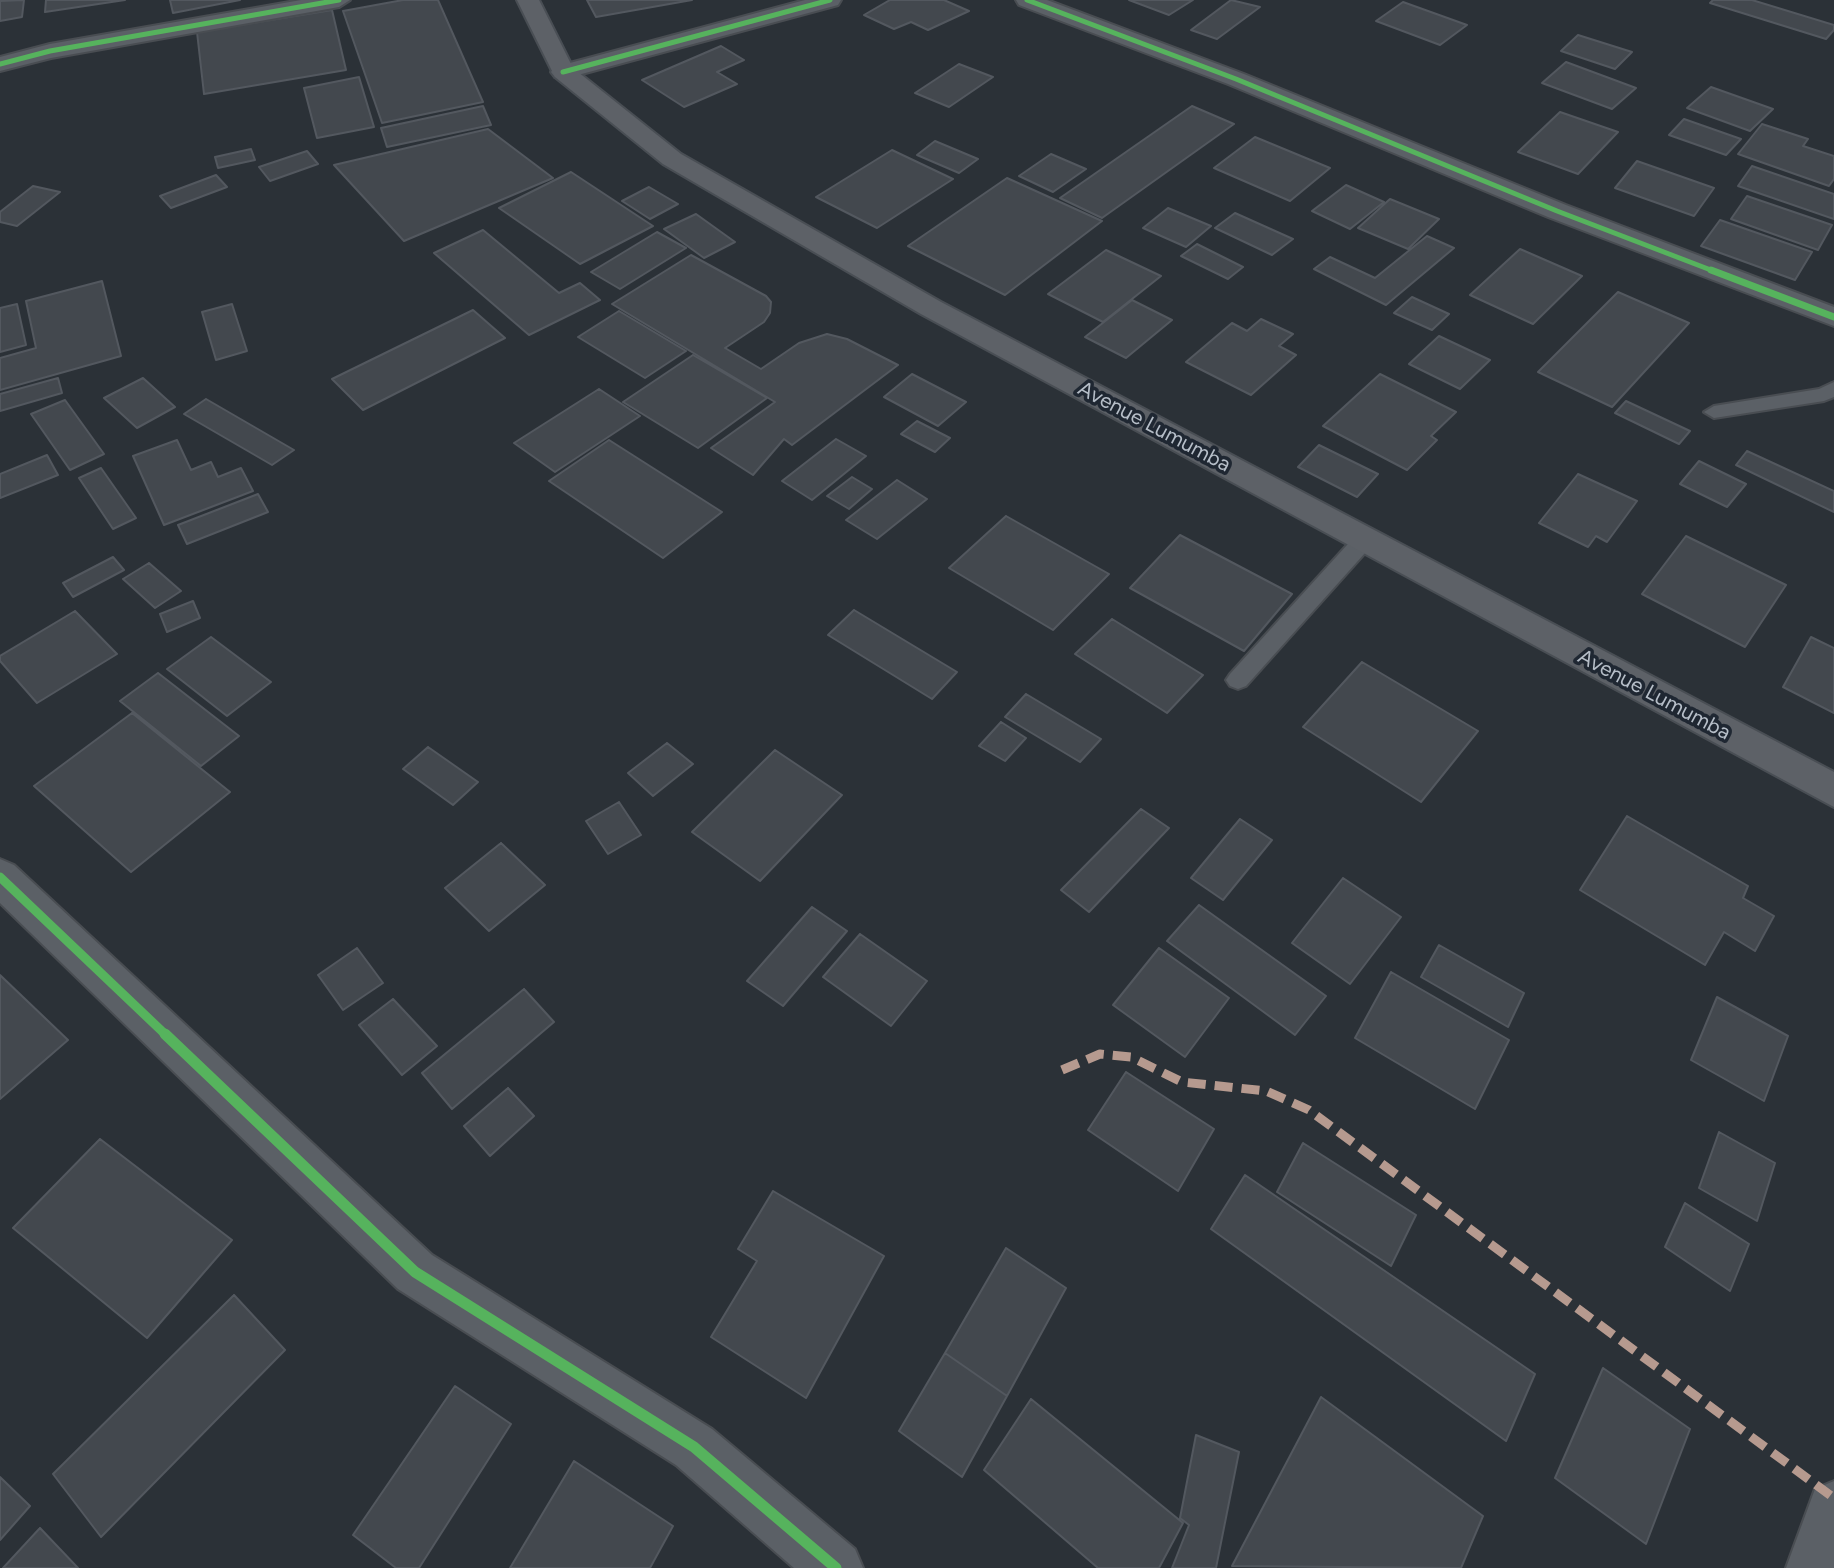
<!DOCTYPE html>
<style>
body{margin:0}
canvas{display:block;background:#2b3137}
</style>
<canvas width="1834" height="1568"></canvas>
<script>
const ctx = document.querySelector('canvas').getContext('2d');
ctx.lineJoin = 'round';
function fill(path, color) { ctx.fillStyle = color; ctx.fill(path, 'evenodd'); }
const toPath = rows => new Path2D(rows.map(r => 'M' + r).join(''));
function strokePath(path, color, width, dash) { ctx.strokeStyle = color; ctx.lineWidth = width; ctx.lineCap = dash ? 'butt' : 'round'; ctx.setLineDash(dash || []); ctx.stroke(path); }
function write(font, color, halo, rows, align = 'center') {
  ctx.font = font + ' Figtree,sans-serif'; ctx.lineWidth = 7; ctx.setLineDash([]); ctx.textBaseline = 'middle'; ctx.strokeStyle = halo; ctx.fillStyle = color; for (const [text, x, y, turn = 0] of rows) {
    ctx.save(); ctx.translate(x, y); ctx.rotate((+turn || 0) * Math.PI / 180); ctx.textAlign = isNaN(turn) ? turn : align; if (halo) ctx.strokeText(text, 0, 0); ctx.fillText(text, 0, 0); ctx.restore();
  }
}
const building = toPath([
 [24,0,22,17,0,21,0,1,24,0],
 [46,0,125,0,45,12,46,0],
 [170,0,240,0,173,13,170,0],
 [403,0,438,0,483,102,382,123,343,11,403,0],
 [587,0,692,0,596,17,587,0],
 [890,0,944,0,969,11,928,30,911,22,894,29,864,15,890,0],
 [1129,0,1193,0,1169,15,1129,0],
 [1231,0,1260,7,1217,39,1191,30,1231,0],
 [1713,0,1752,0,1834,25,1834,30,1826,39,1710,3,1713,0],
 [1403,2,1467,25,1440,45,1376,21,1403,2],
 [332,10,346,70,204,94,197,32,332,10],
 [1578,35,1632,52,1615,69,1561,51,1578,35],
 [721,46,744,60,717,72,737,84,684,107,642,80,721,46],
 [1566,62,1636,88,1612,109,1542,83,1566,62],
 [959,64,993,77,949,107,915,93,959,64],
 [359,77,374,127,317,138,304,88,359,77],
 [1711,87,1773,109,1750,131,1687,108,1711,87],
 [483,106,491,125,387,147,381,128,483,106],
 [1192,106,1234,124,1102,218,1060,198,1192,106],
 [1560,112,1618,132,1578,174,1518,152,1560,112],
 [1684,119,1741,139,1726,155,1669,135,1684,119],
 [1762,124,1808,139,1803,146,1834,156,1834,179,1829,186,1738,154,1762,124],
 [488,129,553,178,404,241,334,165,488,129],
 [1255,137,1330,168,1290,201,1214,168,1255,137],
 [935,141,978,159,959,173,917,155,935,141],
 [251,149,255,160,218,168,215,157,251,149],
 [892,150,953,179,877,228,816,197,892,150],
 [307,151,318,164,270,181,259,167,307,151],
 [1051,154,1086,169,1053,192,1019,176,1051,154],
 [1637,161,1714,188,1694,216,1615,188,1637,161],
 [1752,166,1834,194,1834,219,1738,186,1752,166],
 [571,172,653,226,580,264,499,208,571,172],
 [216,175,227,187,171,208,160,196,216,175],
 [1007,178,1102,221,1005,295,908,246,1007,178],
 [1346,185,1384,202,1350,229,1312,211,1346,185],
 [33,186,60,192,17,226,0,222,0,212,33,186],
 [649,187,678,204,650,219,622,201,649,187],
 [1747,196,1832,225,1818,250,1731,219,1747,196],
 [1390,199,1439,219,1408,249,1358,228,1390,199],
 [1168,208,1211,226,1186,247,1143,228,1168,208],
 [1235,213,1293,239,1272,255,1215,228,1235,213],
 [696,214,735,242,704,258,664,229,696,214],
 [1720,220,1812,252,1795,280,1701,246,1720,220],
 [483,230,559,293,580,283,600,300,529,335,434,253,483,230],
 [657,232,686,248,620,289,591,272,657,232],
 [1427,236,1454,248,1386,305,1314,269,1330,257,1375,278,1427,236],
 [1197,244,1243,267,1228,279,1181,256,1197,244],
 [1520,249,1582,276,1533,324,1470,295,1520,249],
 [1106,250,1161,276,1103,322,1048,294,1106,250],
 [691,255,766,296,771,302,770,313,764,322,725,348,761,369,799,343,827,334,847,339,898,365,792,445,784,439,753,475,711,448,775,402,612,304,691,255],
 [102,281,121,356,0,390,0,358,36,348,26,301,102,281],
 [1618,292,1689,323,1612,407,1538,372,1618,292],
 [1412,297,1449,314,1432,330,1394,313,1412,297],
 [1132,300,1172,320,1126,358,1085,337,1132,300],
 [17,304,26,345,0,352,0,308,17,304],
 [232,304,247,351,216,360,202,312,232,304],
 [473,310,505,338,363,410,332,379,473,310],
 [619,311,686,351,645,378,578,337,619,311],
 [1261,319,1293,334,1279,346,1296,355,1251,395,1186,362,1232,323,1247,331,1261,319],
 [1439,336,1490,360,1460,389,1409,364,1439,336],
 [693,355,767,398,698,448,623,402,693,355],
 [912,374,966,402,938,426,884,397,912,374],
 [1380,374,1456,412,1431,436,1437,440,1407,470,1323,426,1380,374],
 [58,378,62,393,0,411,0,394,58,378],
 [143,378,175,407,137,428,104,398,143,378],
 [599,389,640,416,555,472,514,443,599,389],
 [206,399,294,450,272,465,184,414,206,399],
 [65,400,104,454,70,470,31,414,65,400],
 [1626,401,1690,431,1679,444,1615,413,1626,401],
 [917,421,950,438,935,452,901,434,917,421],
 [836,439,866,456,812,500,782,481,836,439],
 [177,440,191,470,211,462,218,477,241,468,253,491,164,525,133,456,177,440],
 [609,440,722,512,663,558,549,481,609,440],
 [1319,445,1378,474,1357,497,1298,467,1319,445],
 [1747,451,1834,491,1834,512,1736,465,1747,451],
 [47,455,58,475,0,498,0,474,47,455],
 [1699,461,1746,484,1727,507,1680,484,1699,461],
 [101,468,136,518,113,529,79,478,101,468],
 [1578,474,1637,501,1607,542,1596,536,1588,547,1539,523,1578,474],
 [852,477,872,489,849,509,827,496,852,477],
 [897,480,927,499,877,539,846,520,897,480],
 [258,494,268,512,187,544,178,525,258,494],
 [1006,516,1109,574,1053,630,949,568,1006,516],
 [1180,535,1292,594,1244,651,1130,588,1180,535],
 [1686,536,1786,585,1745,647,1642,594,1686,536],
 [113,557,124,570,73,597,63,583,113,557],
 [149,563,181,591,155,608,123,579,149,563],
 [193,601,200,618,167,632,160,614,193,601],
 [854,610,957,672,932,699,828,635,854,610],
 [75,611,117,654,37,703,0,661,0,656,75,611],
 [1112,619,1203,675,1167,713,1075,654,1112,619],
 [211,637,271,682,227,716,167,669,211,637],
 [1811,637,1834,648,1834,713,1783,687,1811,637],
 [1362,662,1478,731,1421,802,1303,727,1362,662],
 [158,673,239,736,201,766,120,701,158,673],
 [1026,694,1101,739,1080,762,1005,717,1026,694],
 [132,713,230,792,131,872,34,786,132,713],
 [1001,722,1026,738,1005,761,979,746,1001,722],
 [667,743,693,764,653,796,628,773,667,743],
 [428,747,478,782,453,805,403,769,428,747],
 [775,750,842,795,760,881,692,832,775,750],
 [619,802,641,835,608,854,586,821,619,802],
 [1141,809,1169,828,1089,912,1061,890,1141,809],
 [1627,816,1748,886,1743,898,1774,916,1755,951,1724,932,1705,965,1580,890,1627,816],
 [1240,819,1272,840,1223,900,1191,878,1240,819],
 [501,843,545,885,489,931,445,888,501,843],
 [1343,878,1401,917,1350,984,1292,943,1343,878],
 [1199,905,1326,996,1295,1035,1167,941,1199,905],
 [812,907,847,931,783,1006,747,981,812,907],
 [860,934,927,981,891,1026,823,977,860,934],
 [1439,945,1524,993,1508,1027,1421,977,1439,945],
 [357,948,383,983,343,1010,318,975,357,948],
 [1159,948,1229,998,1185,1057,1113,1005,1159,948],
 [1391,972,1509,1040,1475,1109,1355,1038,1391,972],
 [0,975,68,1040,0,1099,0,975],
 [524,989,554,1022,452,1109,422,1073,524,989],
 [1717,997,1788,1036,1764,1101,1691,1060,1717,997],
 [393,999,437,1046,402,1075,359,1025,393,999],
 [1126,1072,1214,1129,1178,1191,1088,1130,1126,1072],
 [508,1088,534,1116,490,1156,464,1126,508,1088],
 [1719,1132,1775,1163,1757,1221,1699,1188,1719,1132],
 [100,1139,232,1240,147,1338,13,1228,100,1139],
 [1303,1143,1416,1215,1391,1266,1277,1192,1303,1143],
 [1245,1175,1535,1374,1506,1441,1211,1229,1245,1175],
 [773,1191,884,1256,806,1398,711,1337,757,1261,738,1249,773,1191],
 [1685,1203,1749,1244,1730,1291,1665,1247,1685,1203],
 [1006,1248,1066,1288,1007,1396,945,1353,1006,1248],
 [234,1295,285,1350,101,1537,53,1474,234,1295],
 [945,1353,1007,1396,962,1477,899,1431,945,1353],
 [1603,1368,1690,1429,1646,1544,1555,1478,1603,1368],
 [455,1386,511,1424,419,1568,396,1568,353,1535,455,1386],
 [1321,1397,1483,1516,1461,1568,1232,1566,1321,1397],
 [1031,1399,1183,1523,1159,1568,1098,1568,984,1470,1031,1399],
 [1196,1435,1239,1452,1216,1568,1172,1568,1189,1525,1180,1518,1196,1435],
 [574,1461,673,1526,650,1568,510,1568,574,1461],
 [0,1477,30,1506,0,1540,0,1477],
 [40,1528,78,1568,3,1568,40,1528]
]);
const service = toPath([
 [1834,382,1834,397,1824,401,1714,418,1704,412,1714,406,1819,389,1834,382],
 [1365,531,1373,534,1376,539,1373,544,1246,686,1238,689,1230,686,1226,680,1230,674,1357,534,1365,531]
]);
const minor = toPath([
 [301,0,350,0,339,7,51,58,0,71,0,57,50,44,301,0],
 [805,0,841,0,838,5,563,79,555,77,551,72,555,67,805,0],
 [1016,0,1047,0,1244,74,1566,205,1834,307,1834,326,1548,217,1228,84,1019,5,1016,0],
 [0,859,14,865,432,1255,712,1429,855,1549,863,1568,794,1568,676,1465,398,1289,0,903,0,859],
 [1834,1481,1834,1568,1786,1568,1815,1489,1834,1481]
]);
const primary = toPath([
 [517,0,539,0,573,68,681,154,941,302,1834,772,1834,807,921,314,663,164,555,77,517,0]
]);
const quiet = toPath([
 [1062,1070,1100,1054,1131,1057,1182,1082,1266,1091,1309,1110,1834,1498]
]);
const cyclewayFar3 = toPath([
 [1027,0,1236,79,1557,211,1716,272],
 [0,64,50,51,339,0],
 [563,72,830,0]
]);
const cyclewayFar2 = toPath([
 [1711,270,1834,317]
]);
const cyclewayFar1 = toPath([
 [0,877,167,1036]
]);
const cycleway = toPath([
 [165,1034,415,1272,694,1447,836,1568]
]);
const streetNames = [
 ["Avenue Lumumba",1154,427,28],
 ["Avenue Lumumba",1654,695,28]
];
fill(building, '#43484e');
strokePath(building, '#53585f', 2);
strokePath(service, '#494d52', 4);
strokePath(minor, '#494d52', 4);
strokePath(primary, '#494e54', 4);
fill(service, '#5b6066');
fill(minor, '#5b6066');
fill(primary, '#5d6167');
strokePath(quiet, '#b69a8f', 9, [18, 9]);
strokePath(cyclewayFar3, '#56b35d', 5);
strokePath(cyclewayFar2, '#56b35d', 7);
strokePath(cyclewayFar1, '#56b35d', 9);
strokePath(cycleway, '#56b35d', 11);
write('21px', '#b6bec8', '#1f2732', streetNames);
</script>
